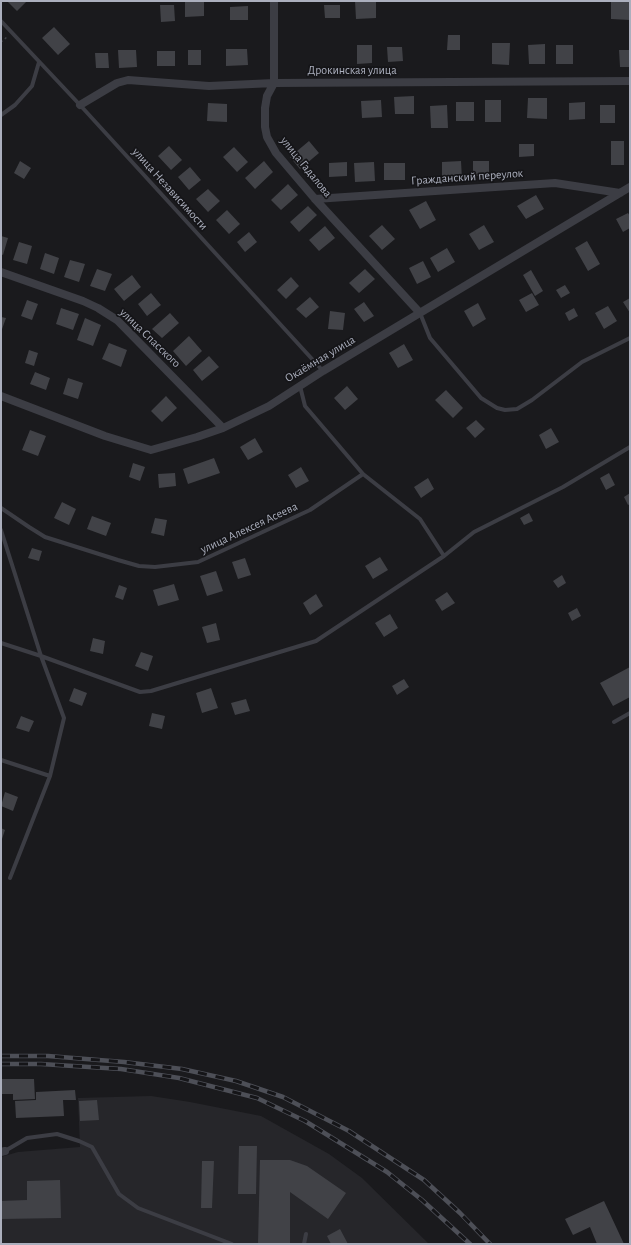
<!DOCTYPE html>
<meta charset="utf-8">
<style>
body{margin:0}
#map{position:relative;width:631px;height:1245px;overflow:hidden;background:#1a1a1d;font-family:"Alegreya Sans",sans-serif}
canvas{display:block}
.frame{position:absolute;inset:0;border:2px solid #abafbd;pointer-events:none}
</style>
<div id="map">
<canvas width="631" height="1245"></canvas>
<div class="frame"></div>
</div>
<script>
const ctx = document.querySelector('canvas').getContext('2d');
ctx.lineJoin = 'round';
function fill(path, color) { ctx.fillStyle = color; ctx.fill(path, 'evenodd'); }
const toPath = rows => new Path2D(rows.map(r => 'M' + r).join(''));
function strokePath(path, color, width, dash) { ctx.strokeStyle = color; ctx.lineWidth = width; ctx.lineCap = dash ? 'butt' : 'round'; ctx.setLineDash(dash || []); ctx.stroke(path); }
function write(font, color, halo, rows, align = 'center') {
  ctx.font = font + ' "Alegreya Sans",sans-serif'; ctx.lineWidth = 3.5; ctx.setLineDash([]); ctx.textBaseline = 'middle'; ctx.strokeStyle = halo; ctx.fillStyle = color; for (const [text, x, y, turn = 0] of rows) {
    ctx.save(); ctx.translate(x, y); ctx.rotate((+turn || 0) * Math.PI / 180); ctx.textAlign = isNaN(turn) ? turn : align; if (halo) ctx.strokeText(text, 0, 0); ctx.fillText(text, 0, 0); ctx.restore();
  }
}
const built = toPath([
 [151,1096,190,1102,261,1116,329,1154,362,1178,429,1244,1,1244,1,1157,18,1152,80,1147,78,1098]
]);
const building = toPath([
 [7,1,27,1,17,11],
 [185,1,204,1,204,16,185,17],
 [355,1,376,1,376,18,356,19],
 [611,1,630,1,630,20,611,19],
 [160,5,174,5,175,21,161,22],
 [324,5,340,5,340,18,325,18],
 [248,6,248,20,230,20,230,7],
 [54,27,70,44,58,55,42,38],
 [448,35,460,35,460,50,447,50],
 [492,43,510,43,509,65,492,64],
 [545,44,545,64,529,64,528,45],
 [357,45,372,45,372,63,357,64],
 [556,45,573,45,573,64,556,64],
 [387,47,402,47,403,61,388,62],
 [226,49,247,49,248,65,226,66],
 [118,50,136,50,137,67,119,68],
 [188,50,201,50,201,65,188,65],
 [619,50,630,50,630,67,620,67],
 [157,51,175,51,175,66,157,66],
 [95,53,108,53,109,68,96,68],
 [414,96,414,114,395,114,394,97],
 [528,98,547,98,547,119,527,118],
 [381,100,382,117,362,118,361,101],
 [485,100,501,100,501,122,485,122],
 [456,102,474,102,474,121,456,121],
 [585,102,585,119,569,120,569,103],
 [208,103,227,104,227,122,207,121],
 [447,105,448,128,431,128,430,106],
 [600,105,615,105,615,123,600,123],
 [309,141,319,153,300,169,290,157],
 [611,141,624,141,624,165,611,165],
 [519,144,534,144,534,156,519,157],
 [169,146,182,160,171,170,158,156],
 [234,147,248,162,237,172,223,157],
 [20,161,31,168,24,179,14,173],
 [264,161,273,172,255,189,245,178],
 [461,161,462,179,442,180,442,162],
 [473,161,489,161,489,176,473,176],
 [347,162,347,176,329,177,329,163],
 [374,162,375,181,355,182,354,163],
 [384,163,405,163,405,180,384,180],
 [190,167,201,180,189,190,178,177],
 [288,184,298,195,281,210,271,200],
 [208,189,220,201,208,212,196,199],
 [536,195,544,209,526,219,517,206],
 [426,201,436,220,420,229,409,210],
 [308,206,317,215,299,232,290,222],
 [227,210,240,224,229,234,216,220],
 [628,213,630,216,630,228,623,232,616,219],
 [382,225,395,239,382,250,369,236],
 [484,225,494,242,479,250,469,234],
 [325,226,335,238,319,251,309,240],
 [249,232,257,242,245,252,237,242],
 [1,236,8,238,3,255,1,254],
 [587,241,600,264,588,271,575,248],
 [19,242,32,246,27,264,13,260],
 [447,248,455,262,438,272,430,258],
 [45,253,59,258,54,274,40,269],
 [70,260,85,264,79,282,64,277],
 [423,261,431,277,417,284,409,268],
 [97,269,112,274,105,291,90,286],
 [365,269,375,279,359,293,349,283],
 [531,270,543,291,535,296,523,275],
 [132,275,141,287,124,301,114,289],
 [291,277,299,286,286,299,277,290],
 [565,285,570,293,561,298,556,290],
 [151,293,161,305,147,316,138,304],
 [532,293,539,305,526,312,519,300],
 [310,297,319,307,306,318,296,309],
 [630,298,630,313,623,302],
 [27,300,38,304,32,320,21,316],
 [364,302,374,316,364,322,354,309],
 [478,303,486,319,473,327,464,311],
 [608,306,617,321,604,329,595,313],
 [61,308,79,314,73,330,56,324],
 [574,308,578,316,569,321,565,313],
 [330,311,345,313,343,330,328,329],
 [170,313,179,323,162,338,152,329],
 [1,317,6,318,1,332],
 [85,318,101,325,93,346,77,340],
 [189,336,202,351,186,366,173,351],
 [109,343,127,350,121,367,102,359],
 [404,344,413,360,398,368,389,353],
 [29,350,38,353,34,366,25,363],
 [209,356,219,367,202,381,193,370],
 [35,372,50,378,46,390,30,384],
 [68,378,83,383,78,399,63,394],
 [347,386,358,399,345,410,334,398],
 [446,390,463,408,453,418,435,400],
 [166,396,177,408,162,422,151,411],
 [476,420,485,429,475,438,466,428],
 [551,428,559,442,546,449,539,435],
 [30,430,46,436,38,456,22,450],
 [255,438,263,452,248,460,240,447],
 [214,458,220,473,188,484,183,469],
 [133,463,145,467,140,481,129,477],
 [301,467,309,481,296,488,288,475],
 [175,473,176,486,159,488,158,474],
 [609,473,615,485,606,490,600,478],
 [428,478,434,489,421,498,414,487],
 [630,493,630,504,628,505,624,497],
 [62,502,76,509,69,525,54,518],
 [529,513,533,521,524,525,520,518],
 [92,516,111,523,106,536,87,529],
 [155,518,167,520,164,536,151,533],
 [32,548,42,551,39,561,28,558],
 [380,557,388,570,373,579,365,566],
 [245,558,251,575,238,579,232,562],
 [216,571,223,591,207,596,200,576],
 [562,575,566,583,558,588,553,581],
 [174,584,179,600,158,606,153,590],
 [119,585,127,588,123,600,115,597],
 [447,592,455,603,442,611,435,600],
 [316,594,323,606,310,615,303,603],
 [577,608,581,616,572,621,568,613],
 [390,614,398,628,384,637,375,623],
 [216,623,220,640,207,643,202,627],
 [93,638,105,641,103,654,90,651],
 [141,652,153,656,148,671,135,666],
 [630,667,630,697,613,706,600,683],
 [404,679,409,687,397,695,392,686],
 [74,688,87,693,82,706,69,701],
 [211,688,218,708,202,713,196,693],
 [246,699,250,711,235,715,231,703],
 [152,713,165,716,162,729,149,726],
 [21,716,34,721,29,732,16,728],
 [5,792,18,797,13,811,1,806],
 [1,828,5,830,1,842],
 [1,1079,34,1079,35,1099,13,1100,13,1094,1,1094],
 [75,1090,76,1100,63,1100,64,1116,16,1118,15,1101,36,1100,36,1092],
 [97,1100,99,1120,80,1121,79,1101],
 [239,1146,257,1146,256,1194,238,1194],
 [260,1160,290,1160,307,1166,346,1193,328,1219,290,1192,290,1244,258,1244],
 [202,1161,214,1161,212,1208,201,1208],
 [60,1180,61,1218,1,1219,1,1201,27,1200,27,1181],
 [604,1201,624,1244,597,1244,590,1227,573,1235,565,1219],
 [340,1229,348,1244,331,1244,327,1236]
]);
const path = toPath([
 [1,42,7,37]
]);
const lane = toPath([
 [1,21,80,105,323,371],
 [1,115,15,105,32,86,39,62],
 [420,313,430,338,481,398,497,408,505,410,517,409,532,400,582,362,630,338],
 [1,508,29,527,45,537,118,560,139,566,155,567,198,562,310,510,363,474],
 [1,530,41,656,64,718,50,776,10,878],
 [444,556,474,532,563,487,630,447],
 [1,643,41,656,140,692,151,691,316,641,444,556,420,519,363,474,305,406,300,386],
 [614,722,630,713],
 [1,760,50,776],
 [5,1151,27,1138,57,1134,79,1141,92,1147,119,1194,138,1208,232,1244],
 [304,1244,306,1234]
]);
const street = toPath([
 [274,1,274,83,267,96,265,108,265,127,267,137,276,153,315,199,420,313],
 [80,105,117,83,128,80,209,86,274,83,630,81],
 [315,199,555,183,620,193],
 [1,272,83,301,98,308,117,320,223,428],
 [1,396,105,436,151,450,197,437,223,428,269,406,323,371,630,187],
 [1,1152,5,1151]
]);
const rail = toPath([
 [1,1056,48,1056,124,1062,182,1069,236,1081,283,1097,349,1131,424,1180,460,1213,490,1244],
 [1,1064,41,1064,121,1069,179,1078,257,1098,305,1121,387,1172,422,1200,470,1244]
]);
const streetNames = [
 ["Дрокинская улица",352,70],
 ["улица Гадалова",306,167,51],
 ["Гражданский переулок",467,177,-4],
 ["улица Независимости",170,189,48],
 ["улица Спасского",150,338,44],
 ["Окаёмная улица",320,359,-31],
 ["улица Алексея Асеева",249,528,-25]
];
fill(built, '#26262a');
fill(building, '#414247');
strokePath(path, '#404249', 1.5, [2, 3]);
strokePath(lane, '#3c3d44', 4);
strokePath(street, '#3c3d44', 8);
strokePath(rail, '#4d4f57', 4.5);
strokePath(rail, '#151518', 3, [9]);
write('12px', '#abafbd', '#151518', streetNames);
</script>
